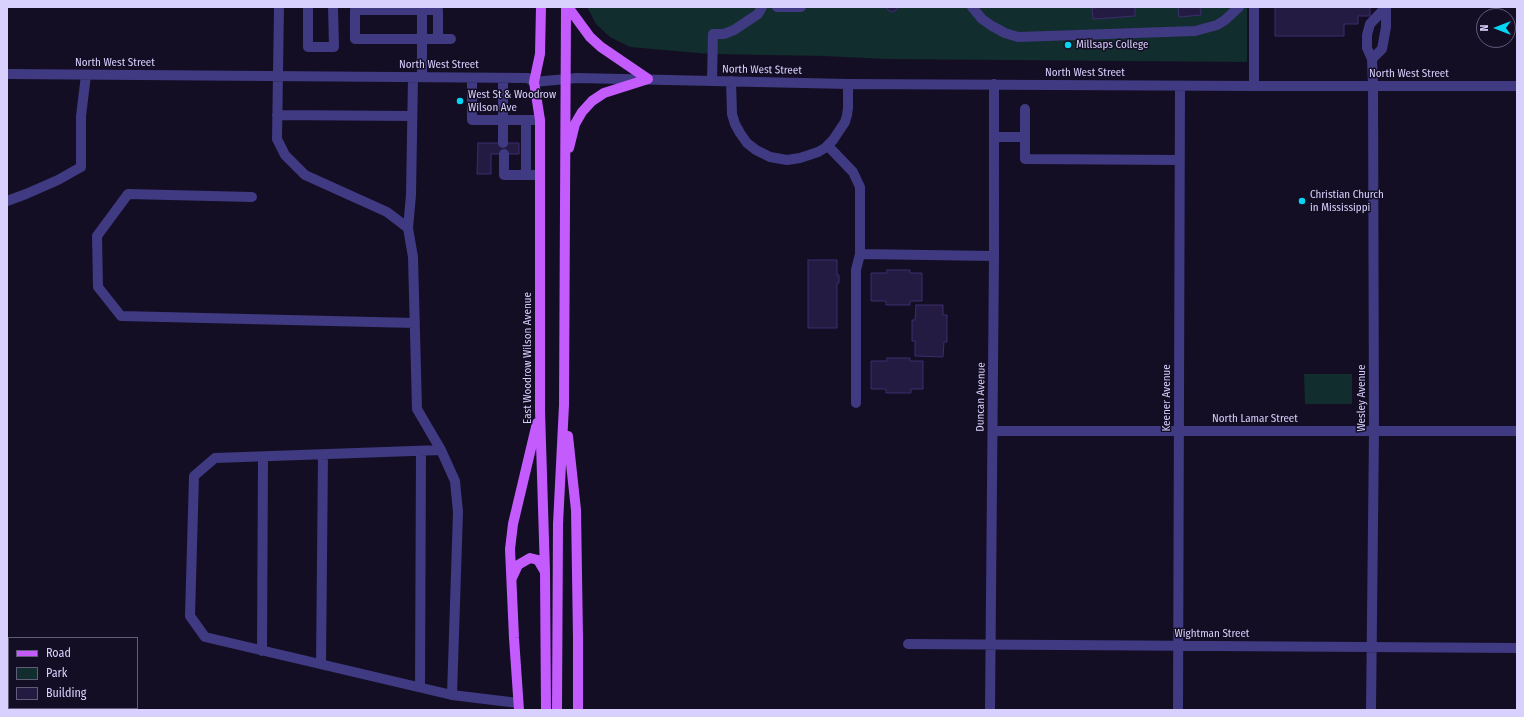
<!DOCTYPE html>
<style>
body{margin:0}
#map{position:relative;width:1524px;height:717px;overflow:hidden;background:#130e23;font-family:"Fira Sans Condensed",sans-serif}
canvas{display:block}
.frame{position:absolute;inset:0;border:8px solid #d8d1fe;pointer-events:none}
.legend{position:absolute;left:8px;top:637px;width:130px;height:72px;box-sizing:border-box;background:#130e23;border:1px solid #625c7b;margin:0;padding:5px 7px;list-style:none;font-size:12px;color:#d8d1fe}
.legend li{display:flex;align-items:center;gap:8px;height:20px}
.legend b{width:20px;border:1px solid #625c7b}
.north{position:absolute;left:1476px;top:8px;width:40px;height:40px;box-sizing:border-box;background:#130e23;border:1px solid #625c7b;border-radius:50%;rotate:270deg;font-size:11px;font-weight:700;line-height:16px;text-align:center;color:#d8d1fe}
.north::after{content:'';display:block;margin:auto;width:14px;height:18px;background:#05d6f6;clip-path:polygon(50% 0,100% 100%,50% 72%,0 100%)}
</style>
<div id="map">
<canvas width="1524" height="717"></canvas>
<div class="frame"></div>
<ul class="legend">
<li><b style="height:5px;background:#c45bfc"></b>Road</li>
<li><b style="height:11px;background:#122d2d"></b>Park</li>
<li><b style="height:11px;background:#241b43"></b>Building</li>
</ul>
<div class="north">N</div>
</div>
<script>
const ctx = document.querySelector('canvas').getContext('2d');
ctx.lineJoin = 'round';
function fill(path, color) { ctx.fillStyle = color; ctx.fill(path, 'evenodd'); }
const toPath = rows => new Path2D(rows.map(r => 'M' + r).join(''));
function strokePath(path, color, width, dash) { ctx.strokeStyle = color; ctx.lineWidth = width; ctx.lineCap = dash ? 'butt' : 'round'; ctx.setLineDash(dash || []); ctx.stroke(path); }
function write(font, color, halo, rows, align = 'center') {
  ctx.font = font + ' "Fira Sans Condensed",sans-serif'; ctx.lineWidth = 3; ctx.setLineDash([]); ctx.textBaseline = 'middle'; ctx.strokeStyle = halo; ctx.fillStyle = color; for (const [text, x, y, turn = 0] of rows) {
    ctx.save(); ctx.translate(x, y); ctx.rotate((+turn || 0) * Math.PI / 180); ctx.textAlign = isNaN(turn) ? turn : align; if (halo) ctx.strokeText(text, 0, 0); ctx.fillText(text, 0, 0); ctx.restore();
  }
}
const green = toPath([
 [587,7,1247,7,1247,62,886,59,824,56,710,54,630,47,610,37,596,24],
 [1304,374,1352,374,1352,404,1305,404]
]);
const building = toPath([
 [886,7,898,7,895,11,892,12,888,10,886,7],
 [1110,7,1135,7,1135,16,1093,19,1092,8,1110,7],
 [1178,7,1200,7,1201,15,1179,17,1178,7],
 [1275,7,1370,7,1370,16,1358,16,1358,24,1344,24,1344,36,1275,36,1275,7],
 [478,143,519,143,519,154,491,154,491,174,477,174,478,143],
 [808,260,837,260,837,275,839,275,839,283,837,283,837,328,808,328,808,260],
 [887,270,910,270,910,273,922,273,922,301,910,301,910,305,886,305,886,301,871,301,871,273,887,273,887,270],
 [916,305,943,305,943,315,947,315,947,342,944,342,943,357,915,356,915,341,912,341,912,320,915,320,916,305],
 [887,358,910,358,910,361,923,361,923,389,911,389,911,393,886,393,886,389,871,389,871,361,887,361,887,358]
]);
const minor = toPath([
 [279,7,277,139,285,155,305,175,387,212,408,228,413,257,417,409,441,450,455,481,458,512,452,695],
 [308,7,308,47,334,47,333,7],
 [777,7,801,7],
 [972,7,982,19,992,26,1005,33,1018,37,1195,31,1217,25,1225,20,1239,7],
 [438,39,438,10,355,10,355,39,451,39],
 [1372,59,1382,49,1386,27,1386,7],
 [7,74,528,78,534,82,577,78,848,84,1254,86,1517,86],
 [422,77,422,10],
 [472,78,472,120,540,120],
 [503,78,503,143],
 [712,81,713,34,724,34,734,30,758,14,762,7],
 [731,81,732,114,735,124,740,133,747,143,756,150,770,157,787,160,800,158,818,152,825,148,833,140,845,122,847,115,848,108,848,84],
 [1254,86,1254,7],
 [1025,109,1025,159,1180,160],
 [277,115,412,116],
 [526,120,526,175],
 [994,137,1025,137],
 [828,146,853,172,860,187,860,254,856,270,856,403],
 [504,154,504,175,539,175],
 [252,197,128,194,97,236,98,287,121,316,415,323],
 [7,201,26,194,58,180,81,167,81,116,86,75],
 [408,228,411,195,413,77],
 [860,254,994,256],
 [993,431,1517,431],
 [441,450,215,458,194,476,190,616,205,637,452,695,518,703],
 [908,644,1517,648],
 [262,651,263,457],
 [321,664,323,455],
 [420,687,421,451],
 [990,710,994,256,994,84],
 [1178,710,1180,86],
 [1371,710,1374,431,1373,85,1372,59,1367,48,1367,35,1370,24,1386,7]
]);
const major = toPath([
 [541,7,540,54,534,82,540,120,540,411,545,572,546,710],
 [568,7,590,37,601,47,648,79],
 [569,148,575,124,582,112,592,101,604,93,648,79],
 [568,436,576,510,578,638,578,710],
 [512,578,518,565,530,558,538,560,545,572],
 [519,710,514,638,510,549,513,524,537,423],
 [557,710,558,524,564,405,566,7]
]);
const markers = [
 [1068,45,4,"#05d6f6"],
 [460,101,4,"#05d6f6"],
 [1302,201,4,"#05d6f6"]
];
const poiNames = [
 ["Millsaps College",1076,45],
 ["West St & Woodrow",468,95],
 ["Wilson Ave",468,108],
 ["Christian Church",1310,195],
 ["in Mississippi",1310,208]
];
const streetNames = [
 ["North West Street",115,63],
 ["North West Street",439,65],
 ["North West Street",762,70,1],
 ["North West Street",1085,73],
 ["North West Street",1409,74],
 ["East Woodrow Wilson Avenue",528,358,-90],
 ["Duncan Avenue",981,397,-89],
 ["Keener Avenue",1167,398,-90],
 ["Wesley Avenue",1362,398,-90],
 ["North Lamar Street",1255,419],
 ["Wightman Street",1212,634]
];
fill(green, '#122d2d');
fill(building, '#241b43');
strokePath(building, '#3c2d6f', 1);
strokePath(minor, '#3f3a81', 10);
strokePath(major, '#c45bfc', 10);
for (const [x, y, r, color] of markers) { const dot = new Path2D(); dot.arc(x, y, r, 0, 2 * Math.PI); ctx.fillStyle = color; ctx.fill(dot); strokePath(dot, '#130e23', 1.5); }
write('11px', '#d8d1fe', '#130e23', poiNames, 'left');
write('11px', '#d8d1fe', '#130e23', streetNames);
</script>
